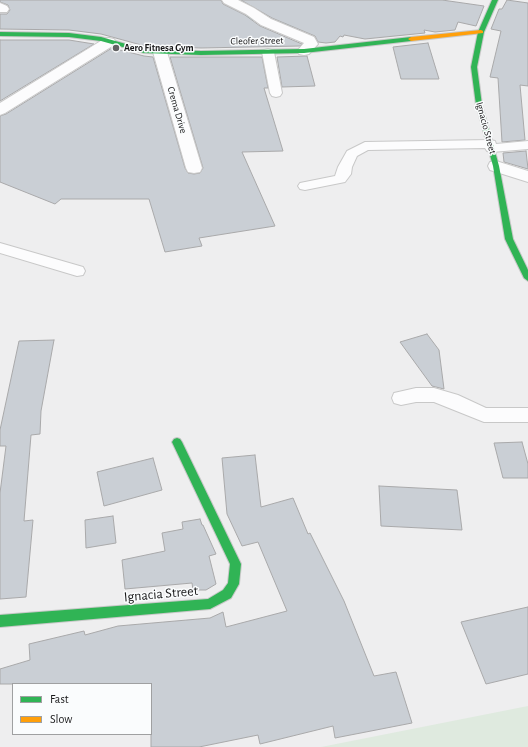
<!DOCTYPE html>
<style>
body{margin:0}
#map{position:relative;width:528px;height:747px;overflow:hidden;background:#eeeeef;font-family:"Alegreya Sans",sans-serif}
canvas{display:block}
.legend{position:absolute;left:12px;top:683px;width:140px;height:52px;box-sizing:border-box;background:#fafcfd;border:1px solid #9fa0a1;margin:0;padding:5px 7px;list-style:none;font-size:12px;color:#171718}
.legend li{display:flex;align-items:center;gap:8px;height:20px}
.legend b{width:20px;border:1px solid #9fa0a1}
</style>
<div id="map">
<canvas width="528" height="747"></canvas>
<ul class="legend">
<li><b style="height:5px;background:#30b455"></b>Fast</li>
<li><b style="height:5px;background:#ff9f0a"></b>Slow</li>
</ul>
</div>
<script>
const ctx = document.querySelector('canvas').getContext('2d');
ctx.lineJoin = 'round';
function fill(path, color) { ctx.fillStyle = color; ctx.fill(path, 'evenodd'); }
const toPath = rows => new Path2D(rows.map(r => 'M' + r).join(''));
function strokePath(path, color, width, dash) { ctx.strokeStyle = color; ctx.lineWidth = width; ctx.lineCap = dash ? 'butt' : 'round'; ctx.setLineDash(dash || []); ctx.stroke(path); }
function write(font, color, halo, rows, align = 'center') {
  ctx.font = font + ' "Alegreya Sans",sans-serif'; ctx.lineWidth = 3; ctx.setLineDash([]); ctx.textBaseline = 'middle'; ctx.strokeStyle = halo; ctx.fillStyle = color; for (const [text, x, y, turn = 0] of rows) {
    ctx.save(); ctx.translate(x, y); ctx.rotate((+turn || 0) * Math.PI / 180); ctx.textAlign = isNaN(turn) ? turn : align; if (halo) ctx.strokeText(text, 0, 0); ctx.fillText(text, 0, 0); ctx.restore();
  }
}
const green = toPath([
 [528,706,528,747,321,747]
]);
const stream = toPath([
 [237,14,291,24,299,21,302,23,292,28,235,17,234,16,237,14]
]);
const building = toPath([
 [0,0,221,0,223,4,245,15,260,26,302,44,300,46,201,48,145,46,101,34,69,30,0,29,0,14,7,14,10,10,8,5,0,2,0,0],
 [241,0,442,0,484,6,476,26,458,22,455,30,435,32,424,30,425,33,365,39,344,35,343,37,340,36,335,42,326,43,318,42,315,36,272,18,241,0],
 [507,0,528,3,528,86,520,85,525,140,502,142,498,78,490,77,501,31,491,29,499,9,502,9,507,0],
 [0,40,69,40,94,44,0,101,0,40],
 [428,43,439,79,401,79,393,47,428,43],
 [112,48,144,56,153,57,185,168,188,173,194,174,200,173,203,168,170,57,262,57,268,88,264,88,283,151,242,152,275,226,199,238,202,246,165,252,149,199,61,199,55,204,0,182,0,116,6,114,112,48],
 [307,56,315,86,282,87,277,57,307,56],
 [526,151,528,169,504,162,503,153,526,151],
 [427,334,439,350,444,389,432,386,400,342,427,334],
 [54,340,41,411,40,434,31,435,24,521,33,520,26,597,0,599,0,493,6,446,0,446,0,430,19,341,54,340],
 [522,442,528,464,528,478,503,478,494,443,522,442],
 [255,455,261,507,293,498,308,534,310,533,344,601,374,676,396,672,412,723,335,738,333,726,260,744,258,735,199,747,151,747,151,684,0,684,0,669,30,660,29,644,84,631,85,635,118,626,210,618,223,612,226,627,287,611,258,542,242,546,227,514,222,458,255,455],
 [153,458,162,490,104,506,97,472,153,458],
 [379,486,457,490,462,530,381,526,379,486],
 [113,516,116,543,86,548,85,520,113,516],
 [200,519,202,525,203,525,216,554,209,556,216,584,206,590,193,590,192,583,125,589,122,560,165,551,162,533,183,529,182,522,200,519],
 [528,607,528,674,486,684,461,622,528,607]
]);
const lane = toPath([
 [268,49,272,50,274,52,282,93,280,96,276,97,272,96,270,93,262,52,264,50,268,49],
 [490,140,495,141,496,144,528,141,528,149,492,152,487,151,485,148,368,150,357,156,352,167,351,174,345,182,305,190,300,189,298,186,300,183,335,176,338,167,347,151,365,142,490,140],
 [0,243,83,267,85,271,83,275,77,276,0,253,0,243],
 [416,388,434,388,458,395,486,408,528,408,528,422,484,422,434,402,416,402,401,405,394,403,392,398,394,393,416,388]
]);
const street = toPath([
 [222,0,238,0,254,8,271,19,314,37,318,44,309,54,304,55,299,54,297,51,304,43,261,25,246,14,224,3,222,0],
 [0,3,7,6,9,9,7,12,0,12,0,3],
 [109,38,114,39,116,42,114,45,5,113,0,115,0,103,104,39,109,38],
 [160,48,165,49,167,52,202,168,200,172,194,173,188,172,186,168,153,52,155,49,160,48],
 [496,161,528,171,528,182,490,170,488,166,490,162,496,161]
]);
const fast = toPath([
 [492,0,498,0,484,32,477,67,482,105,499,166,513,239,528,270,528,281,524,278,505,239,493,166,476,105,471,67,478,32,492,0],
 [0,32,69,33,101,37,144,49,201,51,304,49,411,37,414,39,411,41,304,53,201,55,144,53,101,41,69,37,0,36,0,32],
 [177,438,180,439,182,442,241,564,239,584,231,598,210,609,0,627,0,615,208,599,223,590,228,583,230,564,172,442,174,439,177,438]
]);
const slow = toPath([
 [481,30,483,31,483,33,411,41,408,39,411,37,481,30]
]);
const markers = [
 [116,48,4,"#626263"]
];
const farStreetnames = [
 ["Cleofer Street",257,41,-1],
 ["Crema Drive",177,110,74],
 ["Ignacio Street",486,128,75]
];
const farPoinames = [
 ["Aero Fitnesa Gym",124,48]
];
const nearStreetnames = [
 ["Ignacia Street",161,594,-5]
];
fill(green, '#dfeadf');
fill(stream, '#acced4');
fill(building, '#cacfd5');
strokePath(building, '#a9a9aa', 1);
strokePath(lane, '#c8c8c8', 2);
strokePath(street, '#c8c8c8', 2);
strokePath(fast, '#c8c8c8', 2);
strokePath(slow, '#c8c8c8', 2);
fill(lane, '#fcfcfd');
fill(street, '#fcfcfd');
fill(fast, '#30b455');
fill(slow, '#ff9f0a');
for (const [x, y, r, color] of markers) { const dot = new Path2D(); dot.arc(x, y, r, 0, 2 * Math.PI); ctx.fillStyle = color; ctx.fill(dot); strokePath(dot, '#fafcfd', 1.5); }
write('10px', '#171718', '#fafcfd', farStreetnames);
write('bold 10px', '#171718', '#fafcfd', farPoinames, 'left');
write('14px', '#171718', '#fafcfd', nearStreetnames);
</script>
